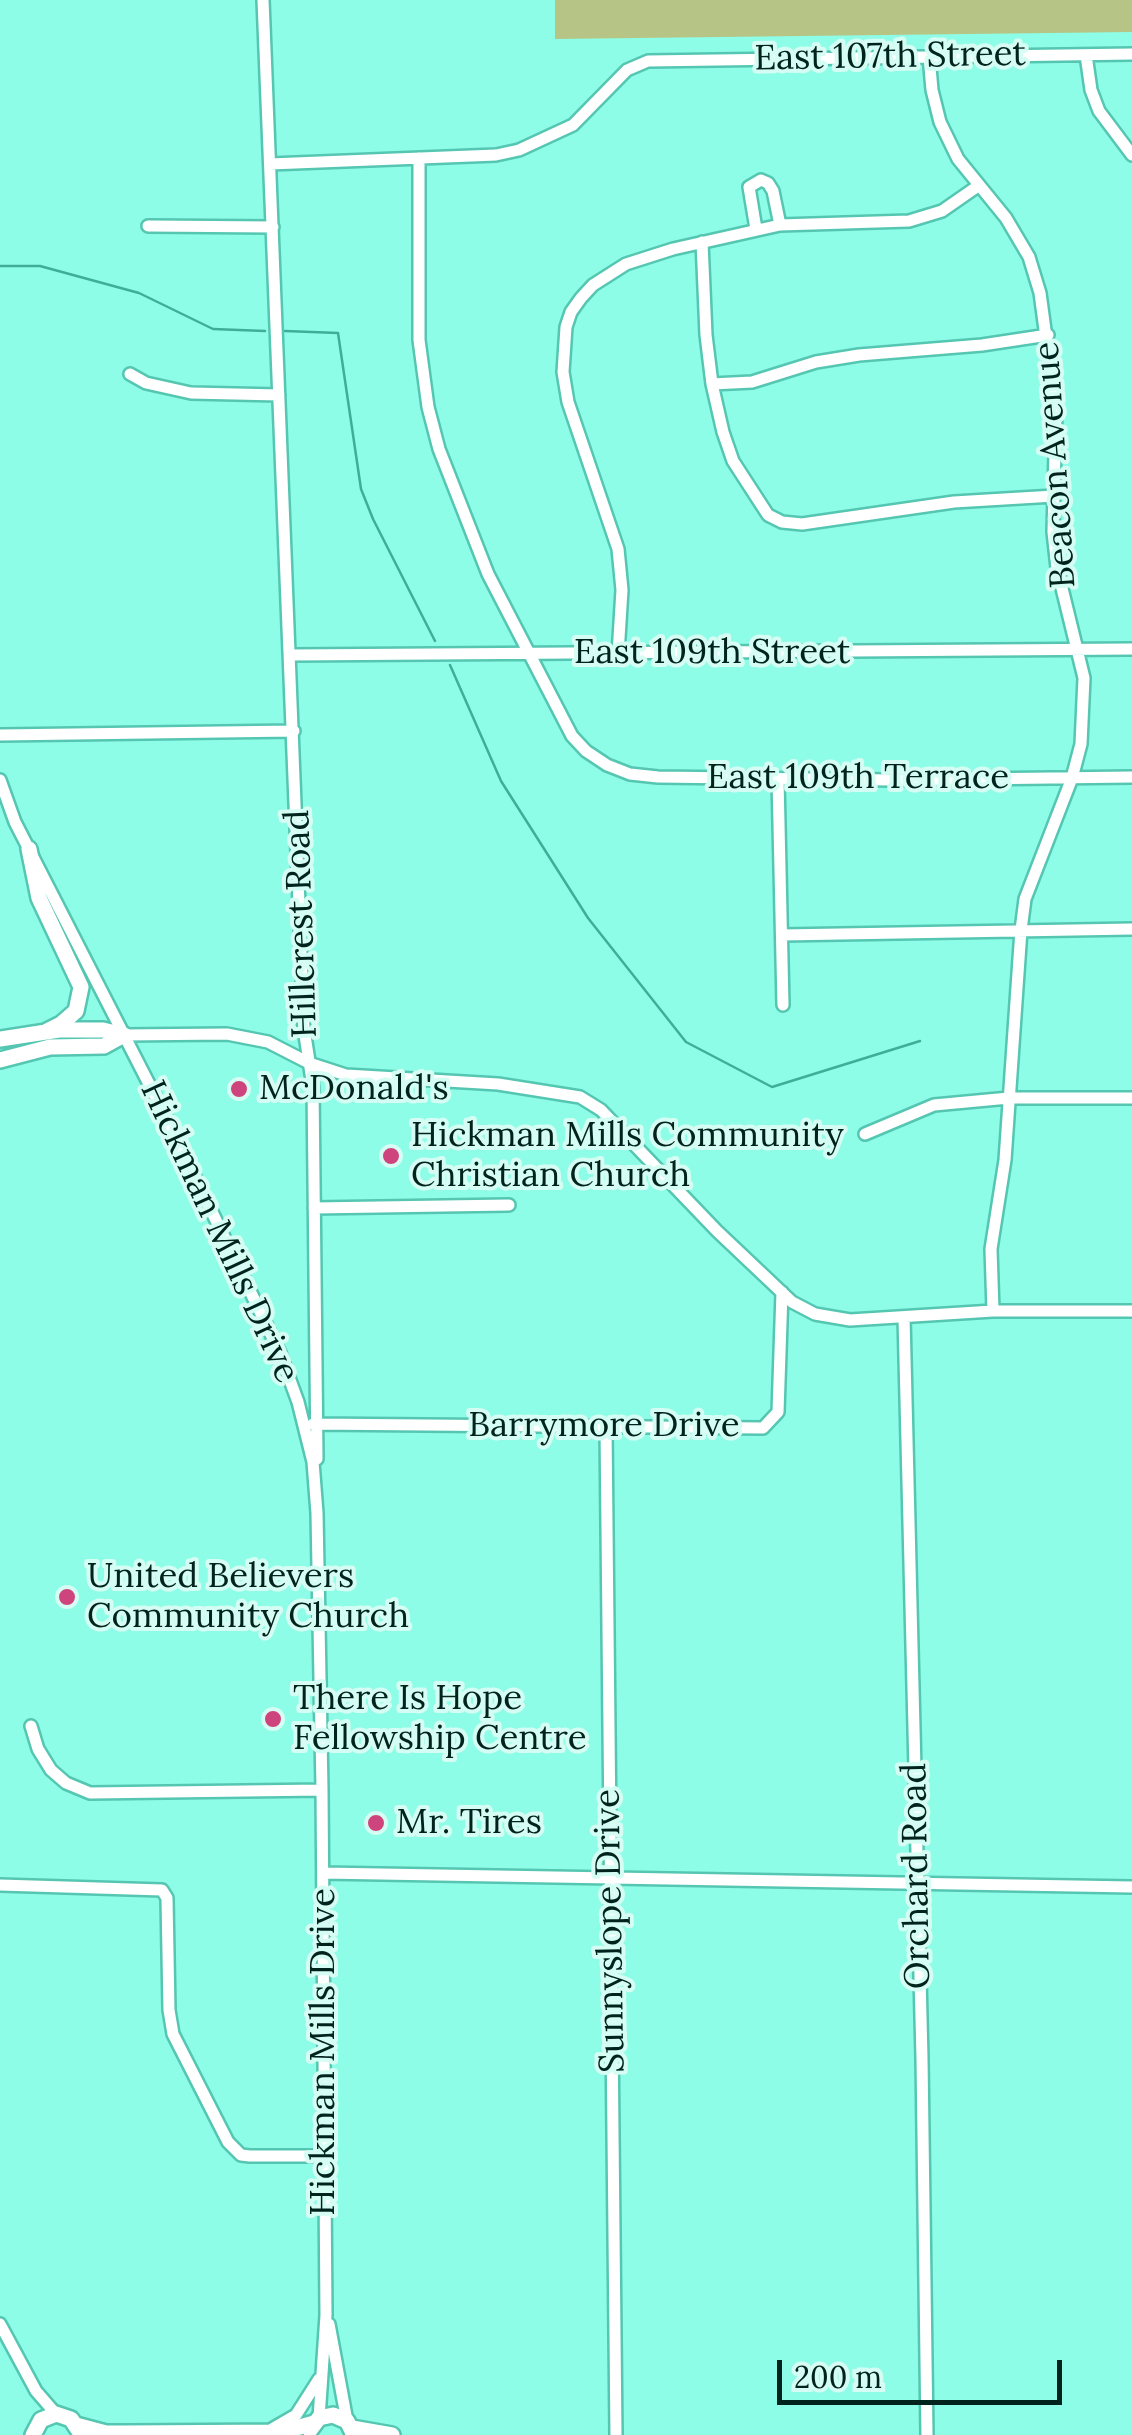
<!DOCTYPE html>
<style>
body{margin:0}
#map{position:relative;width:1132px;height:2435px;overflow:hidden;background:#8efde7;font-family:Lora,serif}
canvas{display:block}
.scale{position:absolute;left:777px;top:2360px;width:285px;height:45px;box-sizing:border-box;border:5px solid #00231d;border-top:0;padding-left:12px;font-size:30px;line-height:35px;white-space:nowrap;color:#00231d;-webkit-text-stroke:8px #d5fdf3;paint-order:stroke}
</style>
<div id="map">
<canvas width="1132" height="2435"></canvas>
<div class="scale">200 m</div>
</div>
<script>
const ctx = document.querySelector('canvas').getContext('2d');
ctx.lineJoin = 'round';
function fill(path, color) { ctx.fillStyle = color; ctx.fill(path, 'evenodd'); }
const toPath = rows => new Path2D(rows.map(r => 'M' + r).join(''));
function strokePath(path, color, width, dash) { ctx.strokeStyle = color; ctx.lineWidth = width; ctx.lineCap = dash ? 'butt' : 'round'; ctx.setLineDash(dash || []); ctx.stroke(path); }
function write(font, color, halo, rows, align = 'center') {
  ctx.font = font + ' Lora,serif'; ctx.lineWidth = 8; ctx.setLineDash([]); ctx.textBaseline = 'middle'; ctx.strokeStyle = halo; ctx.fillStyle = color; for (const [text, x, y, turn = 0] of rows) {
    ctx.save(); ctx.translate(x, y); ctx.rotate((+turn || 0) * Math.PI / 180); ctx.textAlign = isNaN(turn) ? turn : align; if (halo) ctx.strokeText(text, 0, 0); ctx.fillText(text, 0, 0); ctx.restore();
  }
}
const green = toPath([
 [555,0,1132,0,1132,32,555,39]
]);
const stream = toPath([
 [0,266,40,266,139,293,213,329,265,331],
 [285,331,338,333,361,489,373,519,435,641],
 [450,665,501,781,588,918,686,1042,772,1087,920,1041]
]);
const minor = toPath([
 [263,0,304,1029,313,1087,317,1459],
 [1086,55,1091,90,1099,111,1132,155],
 [929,56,932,90,940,122,958,159,1006,218,1029,257,1040,293,1056,411,1053,532,1057,568,1084,678,1081,744,1072,778,1025,899,1021,930,1005,1160,991,1249,993,1311],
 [419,158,419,340,428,407,439,449,488,574,572,736,586,751,607,765,630,774,658,777,891,780,1132,777],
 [270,164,496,155,519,150,573,125,627,70,648,61,1132,54],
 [148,226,273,227],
 [756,229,749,187,761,180,768,183,773,191,780,225],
 [702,242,706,335,712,384,723,432,733,461,768,515,782,522,802,524,954,502,1054,496],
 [130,374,146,383,191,393,279,395],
 [712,384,752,382,816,362,859,355,982,345,1048,335],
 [618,654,622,590,618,549,568,402,563,372,566,327,571,312,581,298,593,285,626,264,673,249,780,225,909,221,942,211,978,186],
 [292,655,1132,649],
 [0,735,294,731],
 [778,779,783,1005],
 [0,780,15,822,170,1125,280,1353,298,1402,313,1462,317,1513,322,1790,326,2315,319,2418],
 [782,935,1132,929],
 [124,1035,227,1034,268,1042,309,1063,346,1075,498,1084,580,1097,601,1110,717,1231,792,1302,815,1314,850,1320,993,1311,1132,1311],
 [865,1134,934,1105,1009,1098,1132,1098],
 [314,1208,509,1205],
 [904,1317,922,2058,927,2435],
 [313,1424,763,1428,778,1412,782,1292],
 [606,1427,616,2435],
 [31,1726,38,1749,51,1770,66,1783,90,1793,322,1790],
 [323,1873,1132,1887],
 [0,1885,162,1890,167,1898,169,2010,173,2034,228,2142,241,2155,250,2156,324,2156],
 [0,2324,36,2391,56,2414],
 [329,2324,347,2421],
 [272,2429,296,2415,319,2379]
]);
const major = toPath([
 [29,849,39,898,81,987,76,1011,61,1024,47,1031],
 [0,1039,59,1030,103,1030,124,1035],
 [0,1060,50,1047,104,1046,124,1035],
 [76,2425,106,2433,126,2433,282,2432,314,2423],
 [352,2428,392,2435],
 [310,2430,319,2418,333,2415,347,2421,354,2435],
 [33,2435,41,2420,56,2414,71,2419,79,2431]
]);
const markers = [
 [239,1089,10,"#ce447c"],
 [391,1156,10,"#ce447c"],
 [67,1597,10,"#ce447c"],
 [273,1719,10,"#ce447c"],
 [376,1823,10,"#ce447c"]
];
const streetNames = [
 ["East 107th Street",890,57,-1],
 ["Beacon Avenue",1056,465,-94],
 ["East 109th Street",712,653],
 ["East 109th Terrace",858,778],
 ["Hillcrest Road",302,924,-92],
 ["Hickman Mills Drive",219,1232,65],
 ["Barrymore Drive",604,1426],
 ["Orchard Road",917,1876,-91],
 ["Sunnyslope Drive",611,1931,-91],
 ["Hickman Mills Drive",324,2052,-90]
];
const poiNames = [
 ["McDonald's",259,1089],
 ["Hickman Mills Community",411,1136],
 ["Christian Church",411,1176],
 ["United Believers",87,1577],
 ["Community Church",87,1617],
 ["There Is Hope",293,1699],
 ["Fellowship Centre",293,1739],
 ["Mr. Tires",396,1823]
];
fill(green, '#b6c586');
strokePath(stream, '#40ad99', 2.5);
strokePath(minor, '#55c6b1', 16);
strokePath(major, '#55c6b1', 20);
strokePath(minor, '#fff', 11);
strokePath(major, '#fff', 15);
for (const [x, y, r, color] of markers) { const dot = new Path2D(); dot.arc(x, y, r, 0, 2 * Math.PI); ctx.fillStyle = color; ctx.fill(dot); strokePath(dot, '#d5fdf3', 4); }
write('35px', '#00231d', '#d5fdf3', streetNames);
write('35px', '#00231d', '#d5fdf3', poiNames, 'left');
</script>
